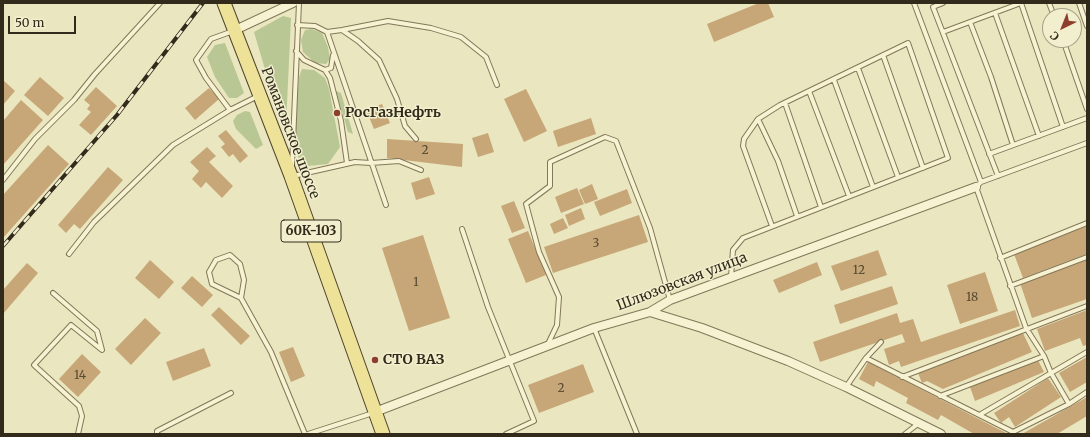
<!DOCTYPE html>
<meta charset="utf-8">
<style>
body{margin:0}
#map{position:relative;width:1090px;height:437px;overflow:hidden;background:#eae6bf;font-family:Merriweather,serif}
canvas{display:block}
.frame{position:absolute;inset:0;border:4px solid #322b1c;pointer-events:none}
.north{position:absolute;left:1042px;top:8px;width:40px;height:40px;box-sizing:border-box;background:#f2efce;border:1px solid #a5a187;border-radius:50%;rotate:223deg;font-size:11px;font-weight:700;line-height:16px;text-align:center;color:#322b1c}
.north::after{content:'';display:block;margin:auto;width:14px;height:18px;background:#8d3e2d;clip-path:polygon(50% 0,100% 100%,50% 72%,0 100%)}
.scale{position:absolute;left:8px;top:16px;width:68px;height:18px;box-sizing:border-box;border:2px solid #322b1c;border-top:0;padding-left:5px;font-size:12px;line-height:14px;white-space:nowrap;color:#322b1c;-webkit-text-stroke:3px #f2efce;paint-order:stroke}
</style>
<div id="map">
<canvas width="1090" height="437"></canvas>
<div class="frame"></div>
<div class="north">С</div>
<div class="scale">50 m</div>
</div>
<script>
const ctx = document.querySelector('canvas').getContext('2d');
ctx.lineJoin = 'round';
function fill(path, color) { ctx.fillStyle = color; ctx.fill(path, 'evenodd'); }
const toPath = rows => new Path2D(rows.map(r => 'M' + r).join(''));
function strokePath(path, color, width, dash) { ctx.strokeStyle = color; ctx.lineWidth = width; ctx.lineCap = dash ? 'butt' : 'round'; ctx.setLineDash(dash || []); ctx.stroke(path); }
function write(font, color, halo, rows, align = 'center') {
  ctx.font = font + ' Merriweather,serif'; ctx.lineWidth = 3; ctx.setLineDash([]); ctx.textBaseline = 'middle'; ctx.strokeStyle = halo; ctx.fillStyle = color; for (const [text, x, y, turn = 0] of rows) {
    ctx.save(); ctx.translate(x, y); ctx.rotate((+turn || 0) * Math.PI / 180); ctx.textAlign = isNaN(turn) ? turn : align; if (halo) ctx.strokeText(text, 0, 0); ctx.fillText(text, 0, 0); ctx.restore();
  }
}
const green = toPath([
 [283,16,291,18,286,125,264,66,254,32],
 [312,29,322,33,328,47,330,59,326,64,315,63,303,52,301,40,305,30],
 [225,43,244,93,237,98,229,98,215,77,207,57,215,45],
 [302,69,314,70,325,78,329,89,340,147,328,164,308,166,300,162,294,143,299,77],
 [336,91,341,93,353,134,348,132],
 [245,111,250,112,263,145,256,149,236,129,233,121,237,115]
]);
const building = toPath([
 [759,3,768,3,774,17,714,42,707,24],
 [40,77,64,98,48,116,24,95],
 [3,80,15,91,3,105],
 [96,87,117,106,91,135,79,125,91,112,87,109,90,105,84,100],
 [209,88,219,99,195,120,185,108],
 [526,89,547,131,524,142,504,99],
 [21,100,43,120,3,165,3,121],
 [382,104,390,123,374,129,366,110],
 [591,118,596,134,558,147,553,131],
 [226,130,248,156,240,163,233,154,229,157,221,147,225,144,218,136],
 [488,133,494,152,478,157,472,138],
 [387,139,463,144,462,167,387,158],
 [48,145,69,164,3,238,3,195],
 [207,147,216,156,209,162,233,186,222,198,206,182,201,188,192,179,199,171,190,162],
 [108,167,123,180,80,229,74,224,66,233,58,225],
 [429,177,435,194,416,200,411,183],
 [592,184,598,199,585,204,579,190],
 [577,188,584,204,561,213,555,197],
 [627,189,632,203,600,216,594,202],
 [514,201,525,228,512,233,501,206],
 [581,208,585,219,569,226,565,215],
 [639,215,648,242,553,273,544,247],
 [563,218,568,228,554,234,550,224],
 [1087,226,1087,254,1023,278,1014,254],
 [528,231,546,275,526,283,508,239],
 [423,235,450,318,409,331,382,248],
 [878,250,887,275,841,291,831,266],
 [1087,259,1087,299,1032,318,1020,283],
 [150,260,174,282,159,299,135,278],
 [817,262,822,275,779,293,773,280],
 [27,263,38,273,3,314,3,290],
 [985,272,998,311,960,324,947,285],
 [192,276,213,295,202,307,181,288],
 [892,286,898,304,840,324,834,305],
 [219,307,250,336,241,345,211,315],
 [1015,310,1020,326,901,367,899,361,889,365,884,349,905,342,902,334,820,362,813,342,897,313,900,323,913,319,921,342],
 [1087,310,1087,345,1083,346,1080,338,1045,351,1037,329],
 [145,318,161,333,131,365,115,349],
 [1022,331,1032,352,943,389,927,381,922,383,918,373],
 [293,347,305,376,291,382,279,352],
 [204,348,211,366,173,381,166,362],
 [82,354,101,372,78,397,59,379],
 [1087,357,1087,382,1070,392,1059,373],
 [1038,360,1044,372,975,401,970,387],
 [868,362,1008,434,974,434,941,415,938,420,906,403,908,398,876,381,874,387,859,379],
 [583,364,594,392,539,413,528,385],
 [1048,378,1061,397,1015,427,1009,417,1001,423,994,413],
 [1087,397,1087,416,1057,434,1022,434]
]);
const lane = toPath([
 [914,3,981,182],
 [943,3,933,7,998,176],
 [1021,3,1063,127],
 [1049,3,1054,16],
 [1079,3,1087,26],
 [995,13,1039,136],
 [970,22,991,77,1013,145],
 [297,25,315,26,327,32,386,205],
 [342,30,388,21,431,28,461,37,486,57,497,85],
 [233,31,211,39,196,60,206,78,230,110,258,96],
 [327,32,342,30,358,41,379,60,397,99,405,126,416,139],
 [943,32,1021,3],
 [1063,40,1087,109],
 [296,51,304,60,325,70,331,68,333,55],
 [883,55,923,168],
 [858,68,898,177],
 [325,70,330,78,341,121,347,163],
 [834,80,873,187],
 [809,91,849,196],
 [785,103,821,207],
 [758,119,778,161,797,216],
 [989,154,1087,118],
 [292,165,299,3],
 [293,176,355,162,371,163,399,161,421,170],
 [3,180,35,139,74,100,95,74,160,3],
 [462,229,488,307,534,421,506,434],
 [69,254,94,222,173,145,230,110],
 [1000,258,1087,223],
 [731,277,733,250,743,238,948,158,908,43,780,105,758,119,744,139,743,146,772,226],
 [1010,286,1087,257],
 [53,293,97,331,102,350,71,325,34,365,79,406,82,416,78,434],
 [241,298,212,284,209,272,216,260,230,255,240,264,244,280,241,298,271,352,305,434],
 [594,328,637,434],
 [547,346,557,325,559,297,539,252,526,204,550,186,550,162,605,137,616,141,650,228,670,300],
 [866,358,1013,432,1069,404,1051,373,1044,356,1026,328,976,187,981,182,1087,143],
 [902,377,1087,306],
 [846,387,866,358,881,342],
 [940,396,1044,356],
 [1069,404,1087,392],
 [981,414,1087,352],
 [157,434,157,431,231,393],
 [308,434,373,413],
 [905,434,919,423]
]);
const street = toPath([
 [233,31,293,3],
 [650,312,702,328,788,361,846,387,941,434],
 [375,412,594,328,650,312,670,300,976,187]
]);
const primary = toPath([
 [224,3,291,176,383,434]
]);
const rail = toPath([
 [3,246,117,115,203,3]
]);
const markers = [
 [337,113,4,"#8d3e2d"],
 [375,360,4,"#8d3e2d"]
];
const numberNames = [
 ["2",425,151],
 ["3",596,244],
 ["12",859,271],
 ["1",416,283],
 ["18",972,298],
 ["14",80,376],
 ["2",561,389]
];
const shields = [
 [311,231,60]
];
const shieldNames = [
 ["60К-103",311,231]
];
const poiNames = [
 ["РосГазНефть",345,113],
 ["СТО ВАЗ",383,360]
];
const streetNames = [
 ["Романовское шоссе",290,133,69],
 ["Шлюзовская улица",682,282,-21]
];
fill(green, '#b8c794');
fill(building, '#c7a777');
strokePath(lane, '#827759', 6);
strokePath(street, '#827759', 10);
strokePath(primary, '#50442d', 15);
strokePath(lane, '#f6f2d2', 4);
strokePath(street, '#f6f2d2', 8);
strokePath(primary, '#ede298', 13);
strokePath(rail, '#322b1c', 4);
strokePath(rail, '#f2efce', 2.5, [8]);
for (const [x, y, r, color] of markers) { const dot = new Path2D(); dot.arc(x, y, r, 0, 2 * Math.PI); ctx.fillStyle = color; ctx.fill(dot); strokePath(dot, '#f2efce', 1.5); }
write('12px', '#574a33', null, numberNames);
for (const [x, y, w] of shields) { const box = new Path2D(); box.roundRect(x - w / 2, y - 11, w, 22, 3); ctx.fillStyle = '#f2efce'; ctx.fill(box); strokePath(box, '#322b1c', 1); }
write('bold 13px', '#322b1c', null, shieldNames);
write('bold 14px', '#322b1c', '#f2efce', poiNames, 'left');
write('14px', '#322b1c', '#f2efce', streetNames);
</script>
